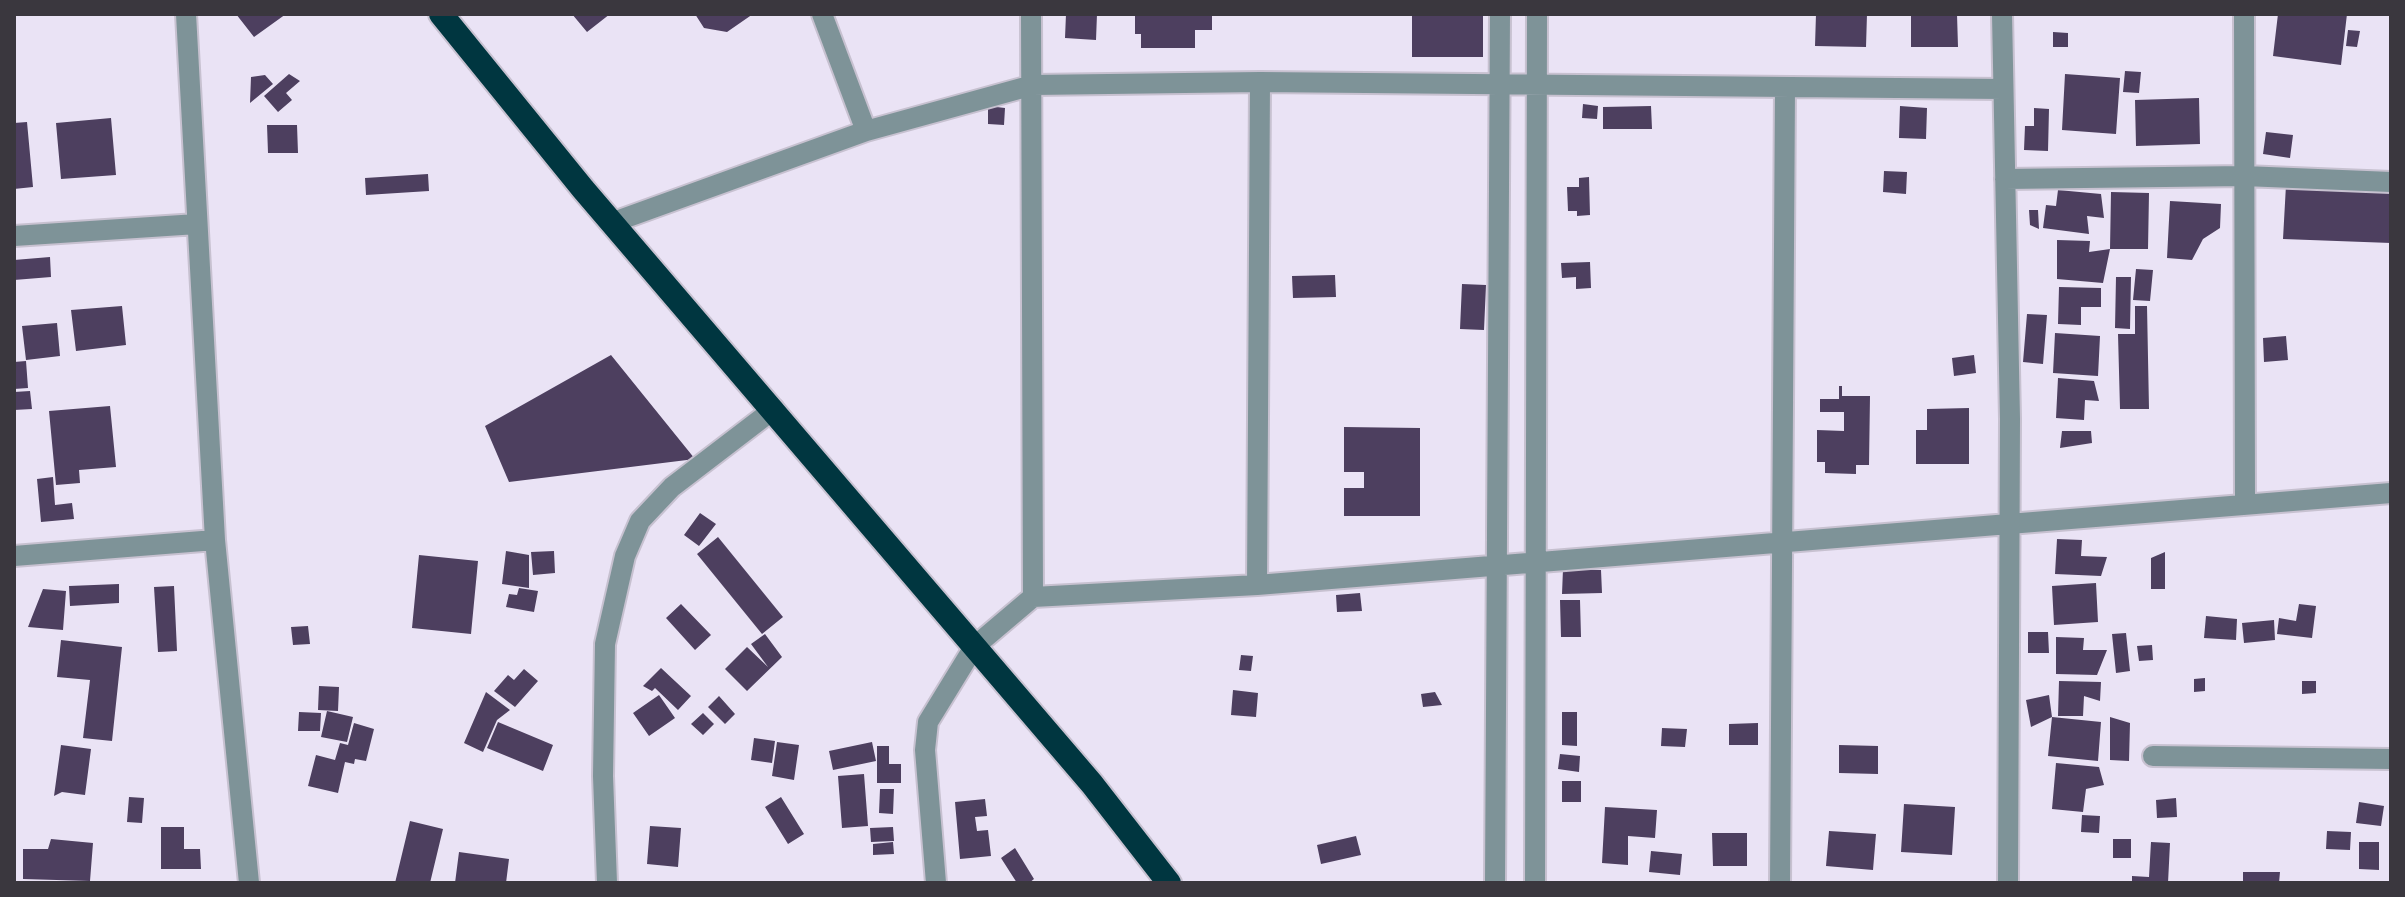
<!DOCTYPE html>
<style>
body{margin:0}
#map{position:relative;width:2405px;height:897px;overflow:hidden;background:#eae3f5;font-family:"Source Sans 3",sans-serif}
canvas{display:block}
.frame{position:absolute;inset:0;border:16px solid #3a373e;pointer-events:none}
</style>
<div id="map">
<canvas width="2405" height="897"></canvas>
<div class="frame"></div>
</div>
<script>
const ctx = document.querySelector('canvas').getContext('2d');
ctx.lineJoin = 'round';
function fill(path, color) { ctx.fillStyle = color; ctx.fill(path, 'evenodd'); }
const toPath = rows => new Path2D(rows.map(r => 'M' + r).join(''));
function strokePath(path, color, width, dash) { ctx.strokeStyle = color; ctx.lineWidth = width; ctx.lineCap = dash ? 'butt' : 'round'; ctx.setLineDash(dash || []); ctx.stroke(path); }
const building = toPath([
 [236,14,286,14,254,37],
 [572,14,610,14,587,32],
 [695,14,753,14,727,32,704,28],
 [1066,14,1097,14,1096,40,1065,38],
 [1135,14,1212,14,1212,30,1195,30,1195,48,1141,48,1141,34,1135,34],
 [1412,14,1483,14,1483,57,1412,57],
 [1816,14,1867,14,1866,47,1815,46],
 [1911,14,1957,14,1958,47,1911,47],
 [2278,14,2347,14,2341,65,2273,56],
 [2348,30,2360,31,2357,47,2346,46],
 [2053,32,2068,33,2068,47,2053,47],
 [2125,71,2141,72,2139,93,2123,92],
 [289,74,300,81,286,93,292,100,278,112,264,96],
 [2065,74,2120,78,2116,134,2062,130],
 [265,75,273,84,250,103,251,77],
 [2199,98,2200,144,2136,146,2135,100],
 [1583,104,1598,106,1597,119,1582,118],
 [988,106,1005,108,1004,125,988,124],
 [1651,106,1652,129,1603,129,1603,107],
 [1900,106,1927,108,1926,139,1899,138],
 [2034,108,2049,109,2048,151,2024,150,2025,126,2034,126],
 [111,118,116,175,61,179,56,123],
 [27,122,33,187,14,189,14,123],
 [267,125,297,125,298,153,268,153],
 [2266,132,2293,135,2290,158,2263,154],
 [1884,171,1907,172,1906,194,1883,192],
 [428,174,429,191,366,195,365,178],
 [1589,177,1590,215,1577,216,1577,211,1568,211,1567,187,1579,187,1579,178],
 [2286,185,2391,189,2391,243,2283,239],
 [2058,190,2101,194,2104,218,2087,216,2089,234,2043,228,2046,205,2056,206],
 [2111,192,2149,193,2148,249,2110,249],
 [2170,201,2221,204,2220,228,2203,239,2192,260,2167,258],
 [2029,210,2038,210,2039,229,2030,225],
 [2057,240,2090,241,2089,252,2110,249,2103,283,2057,279],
 [50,257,51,277,14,280,14,260],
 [1590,262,1591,288,1576,289,1576,277,1562,278,1561,263],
 [2136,269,2153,270,2150,301,2133,300],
 [1335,275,1336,297,1293,298,1292,276],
 [2116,277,2131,277,2130,329,2115,328],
 [1462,284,1486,285,1484,330,1460,329],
 [2059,287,2101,288,2101,307,2081,307,2081,325,2058,324],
 [122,306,126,345,76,351,71,310],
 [2135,306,2147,306,2149,409,2120,409,2118,334,2135,334],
 [2027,314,2047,315,2043,364,2023,362],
 [57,323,60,356,26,360,22,326],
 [2055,333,2100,336,2098,376,2053,373],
 [2286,336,2288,360,2264,362,2263,338],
 [611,355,695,459,509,482,485,426],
 [1974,355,1976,373,1954,376,1952,358],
 [26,361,28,388,14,389,14,362],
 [2058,378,2094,381,2099,401,2085,400,2084,420,2056,418],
 [1839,386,1842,386,1842,396,1870,396,1869,465,1856,465,1856,474,1825,473,1825,462,1817,462,1817,430,1844,431,1844,412,1820,412,1820,399,1839,399],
 [30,391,32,409,14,410,14,392],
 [110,406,116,467,79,470,80,483,56,485,49,411],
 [1969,408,1969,464,1916,464,1916,430,1927,430,1927,409],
 [1344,427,1420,428,1420,516,1344,516,1344,488,1364,488,1364,472,1344,472],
 [2062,431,2091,431,2092,443,2060,448],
 [53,477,55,505,72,503,74,519,41,522,37,479],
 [700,513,716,524,699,546,684,535],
 [718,537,783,617,762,634,697,554],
 [2057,539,2082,540,2081,556,2107,557,2101,576,2055,574],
 [506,551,529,555,529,588,502,584],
 [554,551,555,573,533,575,531,552],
 [2165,552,2165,589,2151,589,2151,558],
 [419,555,478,561,471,634,412,628],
 [1563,569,1601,570,1602,593,1562,594],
 [2096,583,2098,622,2054,625,2052,586],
 [119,584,119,603,70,606,69,586],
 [174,586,177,651,158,652,154,587],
 [519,588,538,591,534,612,506,607,509,594,517,595],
 [43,589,66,591,63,630,28,627],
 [1360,593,1362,611,1337,612,1336,595],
 [1560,600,1580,600,1581,637,1561,637],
 [681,604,711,635,695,650,666,618],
 [2299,604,2316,606,2312,638,2277,634,2279,618,2296,621],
 [2206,616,2237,619,2236,640,2204,638],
 [2274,620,2275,640,2244,643,2242,623],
 [308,626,310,644,293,645,291,627],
 [2028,632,2048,632,2049,653,2028,653],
 [2126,633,2130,671,2116,673,2112,634],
 [765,634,782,657,747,691,725,669,747,647,768,667,751,644],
 [2056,637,2084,638,2083,650,2107,650,2097,675,2056,674],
 [61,640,122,647,112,741,83,738,90,680,57,677],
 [2152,645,2153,660,2139,661,2137,646],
 [1241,655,1253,656,1251,671,1239,670],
 [661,668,691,696,678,710,655,688,652,691,643,686],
 [524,669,538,681,515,707,494,691,508,675,514,680],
 [2205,678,2205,691,2194,692,2194,679],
 [2059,681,2101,682,2100,701,2084,696,2083,716,2058,716],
 [2302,681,2316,681,2316,693,2302,694],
 [319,686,339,687,338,711,318,710],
 [1233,690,1258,693,1256,717,1231,715],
 [486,692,510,710,497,720,483,752,464,743],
 [1435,692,1442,705,1423,707,1421,694],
 [659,695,675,718,649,736,633,713],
 [2049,695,2052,717,2031,727,2026,700],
 [719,696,735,714,725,724,708,707],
 [327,711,353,717,347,742,321,737],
 [299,712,321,713,320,731,298,731],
 [1562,712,1577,712,1577,746,1562,745],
 [703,713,714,724,703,735,691,724],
 [2052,717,2101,722,2098,761,2048,756],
 [2110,717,2130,723,2129,761,2110,760],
 [498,722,553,745,543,771,487,748],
 [354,723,374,729,366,761,355,759,354,764,345,762,338,793,308,786,316,755,335,760,340,743,348,745],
 [1758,723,1758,745,1729,745,1729,724],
 [1662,728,1687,729,1685,747,1661,746],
 [754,738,775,741,772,763,751,760],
 [777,742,799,745,794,780,772,776],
 [872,742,876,761,833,770,829,751],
 [61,745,91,749,85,795,62,792,54,796],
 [1839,745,1878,746,1878,774,1839,773],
 [877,746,889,746,889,764,901,764,901,783,877,783],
 [1560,754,1580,756,1579,772,1558,769],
 [2056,763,2099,767,2104,785,2086,789,2083,812,2052,809],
 [864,774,868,826,842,828,838,776],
 [1562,781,1581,781,1581,802,1562,802],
 [880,789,894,789,893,814,879,813],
 [129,797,144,798,142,823,127,822],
 [781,797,804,834,788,844,765,807],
 [2176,798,2177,817,2157,818,2156,800],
 [985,799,987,816,975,817,977,831,988,830,991,856,960,859,955,802],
 [2359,802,2384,806,2381,826,2356,823],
 [1904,804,1955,807,1952,855,1901,852],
 [1605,807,1657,810,1655,838,1628,836,1628,865,1602,863],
 [2082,815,2100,816,2099,833,2081,832],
 [410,821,443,829,430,883,395,883],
 [650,826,681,828,678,867,647,864],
 [161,827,184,827,184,849,200,849,201,869,161,869],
 [893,827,894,841,871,842,870,828],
 [1829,831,1876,834,1873,870,1826,866],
 [2327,831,2351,832,2350,850,2326,849],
 [1712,833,1747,833,1747,866,1713,866],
 [1356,836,1361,855,1321,864,1317,845],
 [51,839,93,843,90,881,23,879,23,849,48,849],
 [2113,839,2131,839,2131,858,2113,858],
 [893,842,894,854,873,855,873,844],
 [2151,842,2170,843,2168,883,2132,883,2132,876,2149,877],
 [2359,842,2379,842,2379,870,2359,869],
 [1015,848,1034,879,1029,883,1017,883,1001,858],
 [1651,851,1682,854,1680,875,1649,872],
 [459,852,509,859,506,883,455,883],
 [2243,872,2280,872,2279,883,2243,883]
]);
const minor = toPath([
 [186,14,215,540,249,883],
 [822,14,866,131],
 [1031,14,1033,597],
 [2002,14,2010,419,2008,883],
 [2244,14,2245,505],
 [2005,179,2244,176,2391,182],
 [614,222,866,131,1033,85,1260,82,2003,89],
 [14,236,197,224],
 [14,556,215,540],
 [1257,585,1260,82],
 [2153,756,2391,759],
 [607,883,603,776,605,644,625,556,640,521,672,487,774,409],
 [936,883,925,750,928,722,974,647,1033,597,1257,585,2391,493],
 [1495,883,1500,14],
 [1535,883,1537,14],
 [1780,883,1785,87]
]);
const highway = toPath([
 [441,14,583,189,1092,784,1169,883]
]);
fill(building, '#4d3f5f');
strokePath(minor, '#c7c1d0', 24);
strokePath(highway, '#c7c1d0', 28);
strokePath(minor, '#7e9398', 20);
strokePath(highway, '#003640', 24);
</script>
